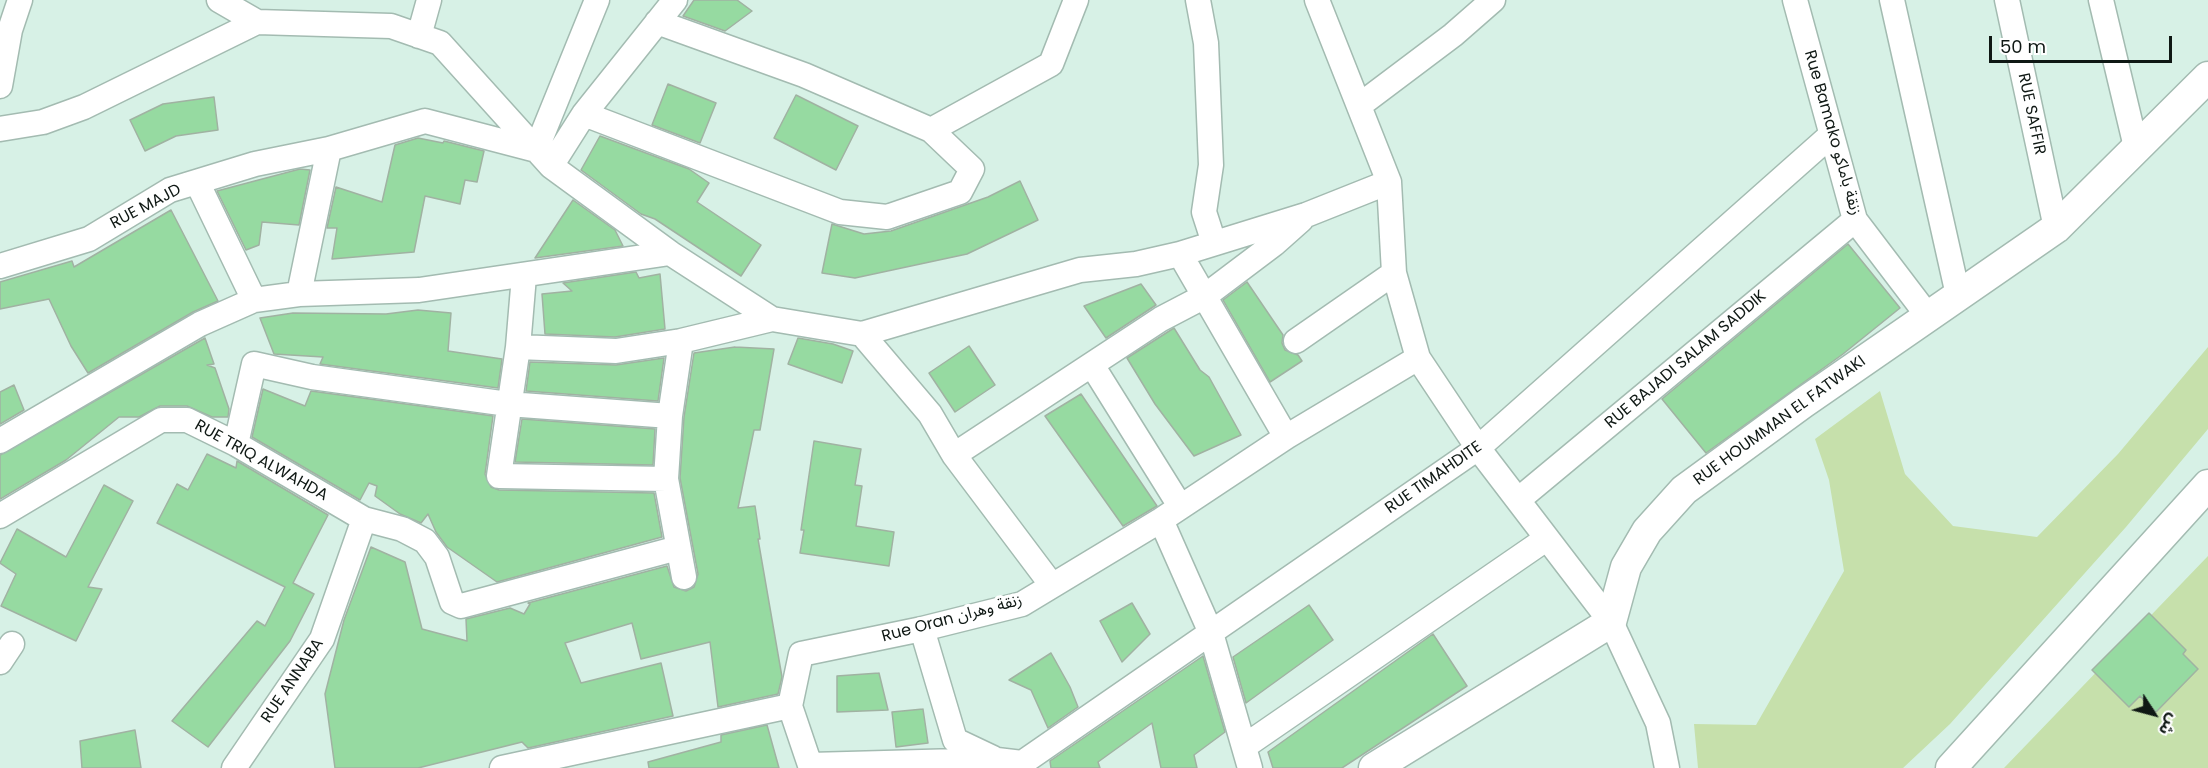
<!DOCTYPE html>
<meta charset="utf-8">
<style>
body{margin:0}
#map{position:relative;width:2208px;height:768px;overflow:hidden;background:#d7f1e6;font-family:Poppins,"Noto Sans Arabic",sans-serif}
canvas{display:block}
.north{position:absolute;left:2124px;top:684px;width:60px;height:60px;-webkit-text-stroke:4px #fff;paint-order:stroke;rotate:126deg;font-size:16px;font-weight:700;line-height:24px;text-align:center;color:#0f1814}
.north::after{content:'';display:block;margin:auto;width:21px;height:27px;background:#0f1814;clip-path:polygon(50% 0,100% 100%,50% 72%,0 100%)}
.scale{position:absolute;left:1989px;top:36px;width:183px;height:27px;box-sizing:border-box;border:3px solid #0f1814;border-top:0;padding-left:8px;font-size:18px;line-height:21px;white-space:nowrap;color:#0f1814;-webkit-text-stroke:4px #fff;paint-order:stroke}
</style>
<div id="map">
<canvas width="2208" height="768"></canvas>
<div class="north">ش</div>
<div class="scale">50 m</div>
</div>
<script>
const ctx = document.querySelector('canvas').getContext('2d');
ctx.lineJoin = 'round';
function fill(path, color) { ctx.fillStyle = color; ctx.fill(path, 'evenodd'); }
const toPath = rows => new Path2D(rows.map(r => 'M' + r).join(''));
function strokePath(path, color, width, dash) { ctx.strokeStyle = color; ctx.lineWidth = width; ctx.lineCap = dash ? 'butt' : 'round'; ctx.setLineDash(dash || []); ctx.stroke(path); }
function write(font, color, halo, rows, align = 'center') {
  ctx.font = font + ' Poppins,"Noto Sans Arabic",sans-serif'; ctx.lineWidth = 6; ctx.setLineDash([]); ctx.textBaseline = 'middle'; ctx.strokeStyle = halo; ctx.fillStyle = color; for (const [text, x, y, turn = 0] of rows) {
    ctx.save(); ctx.translate(x, y); ctx.rotate((+turn || 0) * Math.PI / 180); ctx.textAlign = isNaN(turn) ? turn : align; if (halo) ctx.strokeText(text, 0, 0); ctx.fillText(text, 0, 0); ctx.restore();
  }
}
const green = toPath([
 [2208,347,2208,429,2126,527,1950,724,1903,768,1698,768,1694,724,1756,725,1844,571,1829,480,1815,439,1880,391,1905,474,1953,526,2037,537,2118,454],
 [2208,556,2208,768,2004,768]
]);
const building = toPath([
 [694,0,737,0,752,11,725,31,683,16,694,0],
 [668,84,716,103,700,143,652,125,668,84],
 [796,95,858,126,836,170,774,138,796,95],
 [214,97,218,130,176,136,145,151,130,120,163,104,214,97],
 [600,136,689,169,709,183,697,202,761,245,741,276,655,219,641,214,581,170,600,136],
 [418,138,443,143,444,141,484,151,477,182,465,180,460,204,425,196,414,252,332,259,337,228,327,228,336,187,382,202,395,145,418,138],
 [300,169,310,170,299,225,262,222,259,245,246,250,217,191,300,169],
 [1020,181,1038,220,967,254,855,278,822,273,832,224,864,234,891,231,988,197,1020,181],
 [573,200,615,230,623,246,535,258,573,200],
 [171,210,218,301,193,312,88,373,71,346,49,299,0,309,0,282,72,261,74,267,171,210],
 [1848,244,1900,308,1843,354,1706,453,1662,399,1848,244],
 [636,272,639,278,660,274,665,329,615,337,545,334,542,294,572,291,563,283,636,272],
 [1247,282,1283,335,1282,343,1285,350,1298,355,1302,361,1270,382,1223,300,1247,282],
 [1141,284,1156,305,1106,338,1084,306,1141,284],
 [418,310,451,313,448,351,502,359,498,388,320,364,323,357,274,354,260,318,293,313,386,314,418,310],
 [1174,328,1200,370,1209,377,1241,435,1194,456,1155,404,1127,358,1174,328],
 [205,338,214,364,207,365,215,368,229,409,228,417,212,417,187,406,160,406,139,417,119,417,66,460,0,499,0,455,205,338],
 [798,338,833,344,853,351,842,383,788,364,798,338],
 [969,346,995,385,955,412,929,373,969,346],
 [735,347,774,349,760,430,754,430,738,508,755,506,760,539,758,539,782,677,778,694,718,707,710,642,641,659,632,623,565,643,581,683,661,663,673,716,528,748,522,742,418,768,335,768,325,694,344,620,371,547,405,562,422,629,467,641,466,619,510,608,524,614,530,604,528,603,667,566,674,587,686,591,694,587,698,574,680,478,684,417,694,353,735,347],
 [664,358,658,401,526,391,530,362,616,365,664,358],
 [14,385,24,410,0,424,0,392,14,385],
 [263,389,305,406,311,391,493,416,485,474,491,487,499,490,654,493,662,537,497,582,447,547,436,532,428,514,421,523,400,514,375,496,377,486,369,483,360,500,252,437,263,389],
 [1081,394,1157,506,1123,526,1045,416,1081,394],
 [522,419,655,429,653,465,515,462,522,419],
 [814,441,861,449,855,485,862,486,856,526,894,532,889,566,800,553,804,530,801,530,814,441],
 [207,454,236,468,237,461,328,515,293,583,314,594,290,641,208,747,172,721,257,621,265,626,285,587,157,523,177,484,188,490,207,454],
 [104,485,133,501,88,587,102,589,76,641,1,606,16,574,0,563,17,529,66,557,104,485],
 [1132,603,1150,634,1122,662,1100,621,1132,603],
 [1309,605,1333,640,1246,703,1233,657,1309,605],
 [2149,613,2186,650,2183,654,2198,669,2156,712,2140,696,2129,707,2092,670,2149,613],
 [1433,634,1467,686,1342,768,1273,768,1268,752,1433,634],
 [1051,653,1070,687,1078,707,1048,728,1031,690,1009,680,1051,653],
 [1203,656,1225,732,1194,755,1197,768,1161,768,1152,723,1098,762,1100,768,1051,768,1050,761,1203,656],
 [879,673,888,710,837,712,837,676,879,673],
 [923,709,928,743,896,747,892,712,923,709],
 [767,725,779,768,649,768,648,762,721,742,721,735,767,725],
 [135,730,141,768,82,768,80,741,135,730]
]);
const minor = toPath([
 [219,0,257,22,391,26,440,43,551,166,670,253,772,319],
 [1198,0,1206,43,1211,165,1204,212,1214,243],
 [1317,0,1389,182,1394,273,1418,358,1478,448,1611,622,1658,723,1667,768],
 [1795,0,1855,220,1928,316],
 [1892,0,1958,295],
 [2007,0,2056,228],
 [2101,0,2136,147],
 [419,36,429,0],
 [0,86,10,30,20,0],
 [1360,105,1453,35,1493,0],
 [584,114,840,212,887,217,960,192,972,169,931,130,804,75,657,22],
 [0,129,43,122,84,107,257,22],
 [931,130,1051,64,1076,0],
 [536,150,597,0],
 [551,166,584,114,675,0],
 [197,182,254,300],
 [1180,254,1286,437],
 [0,266,89,239,170,190,255,164,329,149],
 [524,276,518,347,499,476,666,479],
 [299,294,329,149,425,121,536,150],
 [862,334,930,414,954,455,1051,584],
 [681,341,670,416,666,479,684,577],
 [1296,341,1394,273],
 [518,347,616,351,681,341,772,319,862,334,1080,270,1136,264,1180,254,1306,215,1389,182],
 [1092,365,1180,506],
 [0,441,200,324,254,300,299,294,419,290,670,253],
 [236,444,254,364,312,377,508,404,670,416],
 [954,455,1161,319,1205,296,1274,244,1301,220],
 [1518,500,1855,220],
 [0,516,161,420,187,420,236,444,364,519,402,529,425,541,437,557,452,602,461,606,678,548],
 [1161,520,1211,633,1250,768],
 [922,629,955,740,993,758],
 [0,662,12,644],
 [790,706,810,765,997,760,1022,763,1478,448,1831,135],
 [1245,746,1546,539],
 [234,768,322,639,364,519],
 [502,768,790,706,801,654,922,629,1022,604,1161,520,1286,437,1418,358]
]);
const tertiary = toPath([
 [1374,768,1611,622,1626,567,1647,531,1684,490,1803,403,2056,228,2208,77],
 [1951,768,2208,485]
]);
const streetNames = [
 ["RUE SAFFIR",2031,114,78],
 ["Rue Bamako زنقة باماكو",1832,133,74],
 ["RUE MAJD",146,207,-28],
 ["RUE BAJADI SALAM SADDIK",1686,360,-40],
 ["RUE HOUMMAN EL FATWAKI",1780,421,-36],
 ["RUE TRIQ ALWAHDA",261,461,29],
 ["RUE TIMAHDITE",1434,478,-35],
 ["Rue Oran زنقة وهران",952,619,-15],
 ["RUE ANNABA",293,681,-56]
];
fill(green, '#c6e0ab');
fill(building, '#96daa1');
strokePath(building, '#a0b2a2', 1.5);
strokePath(minor, '#a3bbb1', 27);
strokePath(tertiary, '#a3bbb1', 33);
strokePath(minor, '#fff', 24);
strokePath(tertiary, '#fff', 30);
write('16px', '#0f1814', '#fff', streetNames);
</script>
